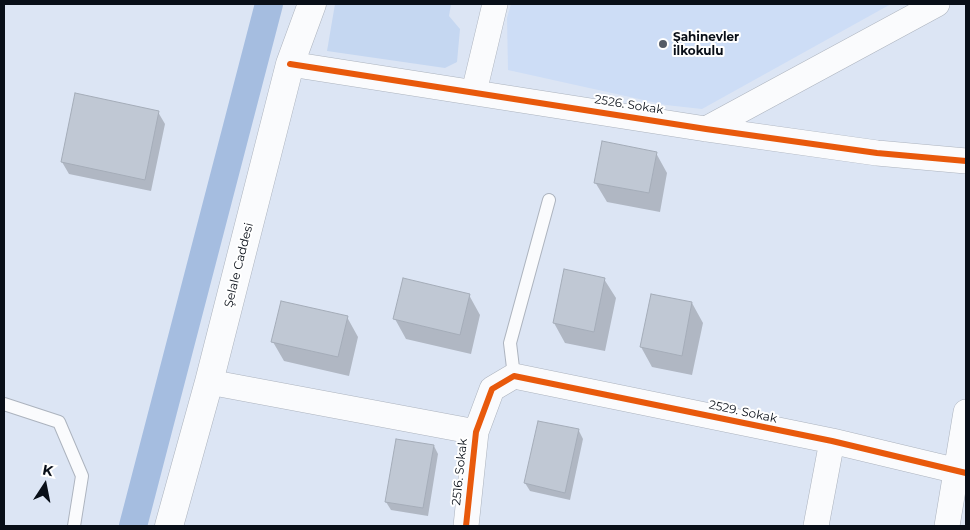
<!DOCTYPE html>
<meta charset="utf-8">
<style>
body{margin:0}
#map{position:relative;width:970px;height:530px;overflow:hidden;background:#dce5f4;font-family:Montserrat,sans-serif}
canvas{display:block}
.frame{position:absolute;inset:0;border:5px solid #090f18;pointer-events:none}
.north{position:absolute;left:20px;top:460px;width:50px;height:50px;-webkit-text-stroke:4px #fff;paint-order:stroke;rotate:11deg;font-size:14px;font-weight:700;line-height:20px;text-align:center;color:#090f18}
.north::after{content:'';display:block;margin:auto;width:18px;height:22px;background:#090f18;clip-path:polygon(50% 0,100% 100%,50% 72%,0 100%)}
</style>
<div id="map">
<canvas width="970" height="530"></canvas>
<div class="frame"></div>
<div class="north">K</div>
</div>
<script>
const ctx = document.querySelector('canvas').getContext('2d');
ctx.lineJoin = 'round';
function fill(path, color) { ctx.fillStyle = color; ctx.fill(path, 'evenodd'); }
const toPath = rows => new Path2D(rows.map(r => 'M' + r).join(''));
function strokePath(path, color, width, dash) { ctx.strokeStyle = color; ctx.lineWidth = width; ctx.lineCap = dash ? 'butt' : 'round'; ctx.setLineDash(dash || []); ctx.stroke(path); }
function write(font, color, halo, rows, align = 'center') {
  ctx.font = font + ' Montserrat,sans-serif'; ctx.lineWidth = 4; ctx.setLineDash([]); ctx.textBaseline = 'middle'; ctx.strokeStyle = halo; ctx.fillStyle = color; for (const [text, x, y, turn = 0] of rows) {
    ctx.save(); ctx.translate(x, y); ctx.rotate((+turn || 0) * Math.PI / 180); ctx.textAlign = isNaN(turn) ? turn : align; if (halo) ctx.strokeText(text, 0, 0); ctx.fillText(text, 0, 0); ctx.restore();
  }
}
const built = toPath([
 [511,4,891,4,702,109,666,105,508,70,507,18]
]);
const green = toPath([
 [335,4,451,4,449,16,460,29,457,62,445,68,327,51]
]);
const shadow = toPath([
 [158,112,165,124,151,191,69,174,62,162],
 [656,153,667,173,660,212,607,202,595,182],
 [604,279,616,298,605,351,565,343,554,323],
 [469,295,480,315,471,354,406,339,395,319],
 [652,295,692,303,703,323,692,375,652,367,641,347],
 [347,317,358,337,349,376,284,361,273,342],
 [539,422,579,431,583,439,570,500,530,491,525,483],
 [434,446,438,454,428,516,391,510,386,502]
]);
const canal = toPath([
 [133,526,269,4]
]);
const building = toPath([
 [75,93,159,111,145,180,61,162,75,93],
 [602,141,657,152,649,193,594,183,602,141],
 [564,269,605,278,594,332,553,323,564,269],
 [403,278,470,294,460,335,393,319,403,278],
 [651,294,692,302,682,356,640,347,651,294],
 [281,301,348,316,338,357,271,342,281,301],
 [538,421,579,429,565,493,524,483,538,421],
 [396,439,434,445,423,508,385,502,396,439]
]);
const service = toPath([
 [514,376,510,343,549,200],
 [4,404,59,422,82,476,74,526]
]);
const minor = toPath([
 [290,64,706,129,877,153,966,161],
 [474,92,495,4],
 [706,129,937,4],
 [209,382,476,432],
 [466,526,476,432,492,389,514,376,832,441,966,473],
 [816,526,832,441],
 [947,526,966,412]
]);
const tertiary = toPath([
 [169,526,209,382,290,64,312,4]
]);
const cycleway = toPath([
 [290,64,706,129,877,153,966,161],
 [466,526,476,432,492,389,514,376,832,441,966,473]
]);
const markers = [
 [663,44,5,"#535a65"]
];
const poiNames = [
 ["Şahinevler",673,37],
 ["ilkokulu",673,51]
];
const streetNames = [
 ["2526. Sokak",629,105,9],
 ["Şelale Caddesi",239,265,-76],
 ["2529. Sokak",743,412,12],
 ["2516. Sokak",460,472,-84]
];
fill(built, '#cdddf6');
fill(green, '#c5d7f1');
fill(shadow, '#0003');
strokePath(canal, '#a5bde0', 28);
fill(building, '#c0c8d4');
strokePath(building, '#a4acb8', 1);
strokePath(service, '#acb3be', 14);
strokePath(minor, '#acb3be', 26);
strokePath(tertiary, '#acb3be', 29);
strokePath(service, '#fafbfd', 12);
strokePath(minor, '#fafbfd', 25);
strokePath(tertiary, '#fafbfd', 28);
strokePath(cycleway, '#e8590c', 6);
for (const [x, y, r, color] of markers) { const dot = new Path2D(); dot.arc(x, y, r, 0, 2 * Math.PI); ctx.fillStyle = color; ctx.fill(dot); strokePath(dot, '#fff', 2); }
write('bold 12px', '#090f18', '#fff', poiNames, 'left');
write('12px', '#090f18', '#fff', streetNames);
</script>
